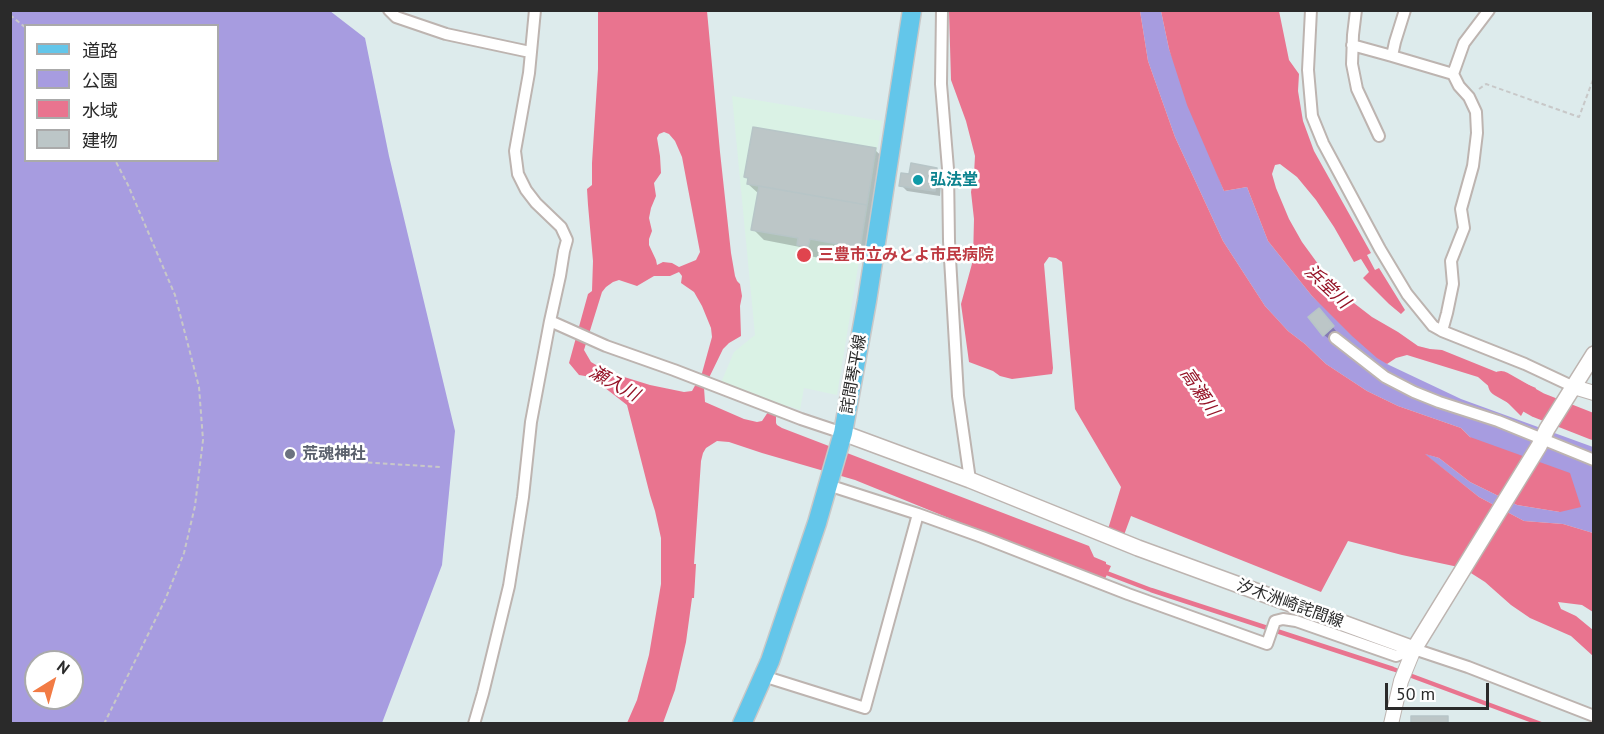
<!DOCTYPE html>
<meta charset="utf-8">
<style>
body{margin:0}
#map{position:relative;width:1604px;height:734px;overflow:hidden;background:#ddebec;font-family:"PT Sans","Noto Sans JP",sans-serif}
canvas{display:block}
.frame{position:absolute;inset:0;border:12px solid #2a2a2a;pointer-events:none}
.legend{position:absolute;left:24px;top:24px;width:195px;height:138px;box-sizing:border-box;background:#fff;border:2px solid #aaa;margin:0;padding:8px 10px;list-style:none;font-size:18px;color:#2a2a2a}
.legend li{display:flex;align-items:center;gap:12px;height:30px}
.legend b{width:30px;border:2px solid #aaa}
.north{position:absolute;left:24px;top:650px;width:60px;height:60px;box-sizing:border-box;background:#fff;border:2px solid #aaa;border-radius:50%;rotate:37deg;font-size:16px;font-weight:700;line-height:24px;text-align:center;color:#2a2a2a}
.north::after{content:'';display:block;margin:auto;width:21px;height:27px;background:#f27b44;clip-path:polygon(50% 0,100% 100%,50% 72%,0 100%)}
.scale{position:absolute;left:1385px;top:683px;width:104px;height:27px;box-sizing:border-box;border:3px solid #2a2a2a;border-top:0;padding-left:8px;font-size:18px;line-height:21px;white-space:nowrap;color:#2a2a2a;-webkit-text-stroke:4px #fff;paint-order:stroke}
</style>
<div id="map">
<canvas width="1604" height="734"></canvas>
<div class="frame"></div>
<ul class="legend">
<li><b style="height:8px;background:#63c6ea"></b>道路</li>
<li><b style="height:16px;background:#a79ce0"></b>公園</li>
<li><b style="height:16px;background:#e9748f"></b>水域</li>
<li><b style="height:16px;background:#bcc6c7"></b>建物</li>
</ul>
<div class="north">N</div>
<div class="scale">50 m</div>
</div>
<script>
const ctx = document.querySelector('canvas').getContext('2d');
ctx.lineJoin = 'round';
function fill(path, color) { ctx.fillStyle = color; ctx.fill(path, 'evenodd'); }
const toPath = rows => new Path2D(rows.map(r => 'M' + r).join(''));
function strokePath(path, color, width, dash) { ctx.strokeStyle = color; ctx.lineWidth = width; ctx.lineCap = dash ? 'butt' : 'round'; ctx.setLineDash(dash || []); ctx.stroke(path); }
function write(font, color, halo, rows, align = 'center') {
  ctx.font = font + ' "PT Sans","Noto Sans JP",sans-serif'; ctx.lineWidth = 5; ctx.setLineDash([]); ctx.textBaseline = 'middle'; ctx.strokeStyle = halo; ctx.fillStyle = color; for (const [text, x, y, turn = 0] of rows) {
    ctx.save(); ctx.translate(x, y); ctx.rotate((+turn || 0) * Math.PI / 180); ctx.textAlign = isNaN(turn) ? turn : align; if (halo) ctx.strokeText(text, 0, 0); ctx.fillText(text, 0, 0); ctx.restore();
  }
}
const medical = toPath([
 [732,96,882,121,837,395,804,388,800,410,789,406,780,408,720,385,734,352,755,335]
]);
const green = toPath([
 [10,11,330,11,365,38,389,156,455,431,442,565,382,723,11,723],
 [26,26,218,26,218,160,26,160],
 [36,662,72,662,72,698,36,698],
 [1140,11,1161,11,1169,49,1224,191,1247,187,1268,241,1312,296,1387,364,1461,399,1593,447,1593,533,1563,524,1524,521,1479,497,1423,453,1439,458,1470,482,1517,505,1560,512,1470,437,1461,428,1398,406,1367,391,1326,364,1305,344,1288,331,1265,306,1223,241,1175,137,1148,61]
]);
const water = toPath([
 [598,11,707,11,720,152,731,253,735,276,737,281,740,284,742,296,740,306,741,336,729,343,723,349,704,388,705,402,744,419,757,422,762,421,768,412,776,415,776,423,777,425,782,428,1089,546,1094,557,1106,562,1106,564,1111,566,1104,581,855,480,762,453,729,442,717,441,706,448,703,453,701,461,694,564,696,564,694,598,692,598,686,642,675,690,663,723,627,723,637,700,649,655,661,584,661,538,655,511,650,495,627,405,591,377,579,375,569,363,588,294,592,291,593,261,588,205,587,189,592,185,592,163,598,69],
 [664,132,669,134,675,141,682,157,700,252,696,260,679,267,672,263,663,262,657,265,656,260,649,245,649,239,652,231,649,218,651,208,656,196,654,183,661,173,660,156,657,138,659,134],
 [679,272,682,276,681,283,694,292,702,306,711,328,712,337,702,373,692,391,684,392,650,385,608,372,591,362,584,350,602,292,606,287,613,282,619,280,637,286,654,276,670,276],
 [949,11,1140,11,1148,61,1175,137,1223,241,1265,306,1277,319,1288,331,1305,344,1326,364,1367,391,1398,406,1461,428,1470,437,1570,473,1581,507,1560,512,1517,505,1470,482,1439,458,1425,454,1479,497,1524,521,1563,524,1593,533,1593,612,1582,605,1558,602,1561,609,1576,616,1593,630,1593,656,1571,636,1530,618,1511,605,1485,582,1463,568,1402,555,1348,541,1321,592,1131,516,1124,535,1108,529,1121,487,1075,409,1062,262,1056,258,1049,257,1044,264,1053,368,1052,374,1012,379,1000,376,993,371,969,362,961,304,973,260,974,219,971,192,974,174,975,156,966,121,951,80],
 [1161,11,1279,11,1289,60,1299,74,1298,91,1303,121,1314,151,1371,253,1367,255,1375,270,1379,268,1405,310,1401,314,1389,304,1363,278,1369,272,1361,259,1354,262,1334,227,1316,200,1297,177,1280,164,1275,165,1272,174,1276,188,1289,219,1302,242,1337,290,1372,317,1398,332,1418,346,1430,349,1442,350,1536,388,1521,416,1507,402,1478,377,1407,355,1396,358,1387,364,1377,358,1352,336,1312,296,1268,241,1247,187,1224,191,1187,105,1169,49]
]);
const shadow = toPath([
 [875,150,887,161,871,258,821,250,819,258,810,256,800,247,764,240,753,229,759,194,748,184,749,180,746,177],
 [937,170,942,175,940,196,907,191,901,185,910,176],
 [1322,314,1336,331,1328,338,1324,335]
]);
const stream = toPath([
 [1104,572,1151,590,1393,669,1541,724]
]);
const river = toPath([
 [1501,384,1538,405,1594,427]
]);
const building = toPath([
 [753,127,876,148,867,205,747,184,748,178,744,177,753,127],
 [911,163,937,168,935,191,899,186,901,173,909,174,911,163],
 [759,186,867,205,860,248,810,239,808,247,797,245,798,238,751,230,759,186],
 [1319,308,1334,326,1323,336,1308,317,1319,308],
 [1411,716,1448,716,1448,724,1411,724,1411,716]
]);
const path = toPath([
 [10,15,26,28],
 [1479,89,1486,84,1579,117,1594,77],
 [308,459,441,467],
 [104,724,165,600,184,553,195,506,203,440,199,387,175,295,128,185,115,160]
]);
const minor = toPath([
 [389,10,396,17,446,34,530,52],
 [942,10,941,84,948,169,949,241,958,396,970,480],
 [1311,10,1308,70,1312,116,1323,143,1380,249,1407,294,1433,326,1442,331],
 [1356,10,1353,35,1352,64,1357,89,1379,136],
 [1405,10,1395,42,1392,56,1453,74,1459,86,1469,97,1476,112,1477,133,1473,166,1461,209,1464,228,1451,261,1453,284,1447,313,1442,331,1525,364,1574,387],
 [1352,45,1392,56],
 [1453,74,1464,43,1489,10],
 [550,321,606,346,674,370,801,419,843,433],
 [1335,338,1385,377,1414,392,1439,402,1498,421,1594,460],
 [918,514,982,537,1128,594,1267,644,1275,621,1283,619,1296,621,1396,656,1414,649,1468,667,1594,716],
 [763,676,865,708,918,514,828,485],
 [474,724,483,693,509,586,523,497,531,422,550,321,560,276,564,251,567,240,561,227,536,203,526,190,518,174,515,151,529,73,535,10]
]);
const tertiary = toPath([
 [1574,387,1594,393],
 [1391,724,1401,681,1414,649]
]);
const secondary = toPath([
 [843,433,970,480,1138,548,1414,649,1539,446,1547,429,1594,354]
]);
const primary = toPath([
 [742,724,770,661,817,523,843,433,867,301,912,10]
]);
const markers = [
 [918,180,6,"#0f9aa8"],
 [804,255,8,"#e0444e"],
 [290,454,6,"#6b7280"]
];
const cultureNames = [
 ["弘法堂",930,180]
];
const healthNames = [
 ["三豊市立みとよ市民病院",818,255]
];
const streetNames = [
 ["詫間琴平線",854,374,-80],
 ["汐木洲崎詫間線",1290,604,20]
];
const worshipNames = [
 ["荒魂神社",302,454]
];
const waterNames = [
 ["浜堂川",1327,287,43],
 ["瀬入川",614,384,29],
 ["高瀬川",1199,392,56]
];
fill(medical, '#daf2e5');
fill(green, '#a79ce0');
fill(water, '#e9748f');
fill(shadow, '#0003');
strokePath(stream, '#e9748f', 4.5);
strokePath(river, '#e9748f', 26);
fill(building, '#bcc6c7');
strokePath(building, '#b7c5c7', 1.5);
strokePath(minor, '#bdb4b0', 14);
strokePath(tertiary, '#bdb4b0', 16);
strokePath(secondary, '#bdb4b0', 18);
strokePath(primary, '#c8c8c8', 21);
strokePath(path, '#c8c8c8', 2, [4.5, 3]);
strokePath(minor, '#fff', 10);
strokePath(tertiary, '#fff', 14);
strokePath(secondary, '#fff', 15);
strokePath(primary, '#63c6ea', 18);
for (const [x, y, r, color] of markers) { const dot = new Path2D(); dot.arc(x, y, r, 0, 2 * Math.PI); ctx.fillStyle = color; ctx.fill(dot); strokePath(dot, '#fff', 2); }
write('bold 16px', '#0d838f', '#fff', cultureNames, 'left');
write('bold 16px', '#be3a42', '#fff', healthNames, 'left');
write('16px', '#2a2a2a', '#fff', streetNames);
write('bold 16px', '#5b616d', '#fff', worshipNames, 'left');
write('italic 18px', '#951327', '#fff', waterNames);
</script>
